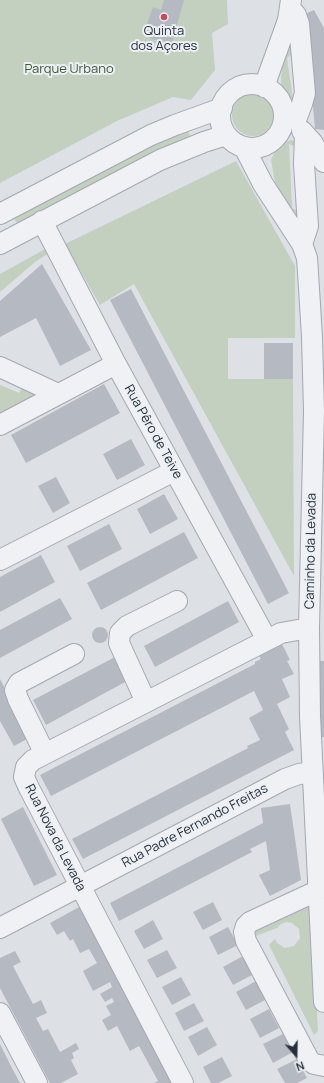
<!DOCTYPE html>
<meta charset="utf-8">
<style>
body{margin:0}
#map{position:relative;width:324px;height:1083px;overflow:hidden;background:#dde1e6;font-family:Manrope,sans-serif}
canvas{display:block}
.north{position:absolute;left:276px;top:1035px;width:40px;height:40px;-webkit-text-stroke:3px #ecf0f4;paint-order:stroke;rotate:160deg;font-size:11px;font-weight:700;line-height:16px;text-align:center;color:#282f3b}
.north::after{content:'';display:block;margin:auto;width:14px;height:18px;background:#282f3b;clip-path:polygon(50% 0,100% 100%,50% 72%,0 100%)}
</style>
<div id="map">
<canvas width="324" height="1083"></canvas>
<div class="north">N</div>
</div>
<script>
const ctx = document.querySelector('canvas').getContext('2d');
ctx.lineJoin = 'round';
function fill(path, color) { ctx.fillStyle = color; ctx.fill(path, 'evenodd'); }
const toPath = rows => new Path2D(rows.map(r => 'M' + r).join(''));
function strokePath(path, color, width, dash) { ctx.strokeStyle = color; ctx.lineWidth = width; ctx.lineCap = dash ? 'butt' : 'round'; ctx.setLineDash(dash || []); ctx.stroke(path); }
function write(font, color, halo, rows, align = 'center') {
  ctx.font = font + ' Manrope,sans-serif'; ctx.lineWidth = 4; ctx.setLineDash([]); ctx.textBaseline = 'middle'; ctx.strokeStyle = halo; ctx.fillStyle = color; for (const [text, x, y, turn = 0] of rows) {
    ctx.save(); ctx.translate(x, y); ctx.rotate((+turn || 0) * Math.PI / 180); ctx.textAlign = isNaN(turn) ? turn : align; if (halo) ctx.strokeText(text, 0, 0); ctx.fillText(text, 0, 0); ctx.restore();
  }
}
const green = toPath([
 [0,0,227,0,228,24,212,33,215,70,191,100,173,97,117,121,0,183],
 [293,30,297,51,287,58,293,99,297,101,292,101,289,99,281,85,282,63],
 '232 115a21 21 0 1 1 42 0a21 21 0 1 1-42 0Z',
 [187,127,190,136,155,151,17,223,11,214],
 [291,140,297,142,299,148,289,144,292,208,303,214,304,226,294,216,275,182,271,160,278,145],
 [236,161,295,266,295,338,228,338,228,379,293,379,294,576,134,284,100,305,65,244],
 [47,248,49,253,35,262,0,292,0,274],
 [24,384,41,394,0,417,0,385,19,393],
 [311,903,318,1031,314,1035,269,945,275,939,277,943,285,948,294,946,300,938,299,929,292,923,286,922,281,924,277,928,256,936,255,933,255,928]
]);
const building = toPath([
 [164,0,184,0,172,42,150,39,154,27,147,24,153,7,161,10],
 [314,10,324,28,324,130,315,129,305,14],
 [42,264,91,350,60,366,36,318,0,337,0,301],
 [131,289,289,593,268,604,110,300],
 [264,343,293,343,293,379,264,379],
 [104,384,120,413,26,463,11,435],
 [131,439,145,465,117,480,103,454],
 [56,477,70,503,53,513,38,486],
 [164,494,178,519,150,534,137,509],
 [109,524,122,549,80,571,67,546],
 [184,532,198,558,101,610,87,583],
 [41,555,55,582,0,612,0,577],
 [60,598,72,619,0,658,0,630],
 [228,601,239,622,155,667,144,646],
 '92 635a8 8 0 1 1 16 0a8 8 0 1 1-16 0Z',
 [282,644,290,660,287,661,294,674,282,679,290,697,277,704,289,729,285,732,294,750,83,859,72,839,248,748,247,746,260,740,249,718,263,710,254,691,51,796,40,775,255,664,255,662,261,659,259,656],
 [115,657,127,681,46,725,33,700],
 [319,661,324,661,324,737,321,737],
 [0,679,31,737,14,746,0,721],
 [290,804,301,880,270,896,259,875,270,870,266,841,250,849,252,852,119,921,110,903,263,823,261,808],
 [23,807,57,875,34,886,1,819],
 [213,902,222,920,203,930,193,912],
 [81,906,177,1083,154,1083,158,1081,139,1046,130,1051,117,1026,108,1031,102,1020,111,1015,106,1006,114,1002,112,998,105,1002,100,994,112,987,110,982,93,991,83,971,97,963,89,949,80,953,73,939,70,941,64,931,57,935,50,923],
 [153,920,163,939,144,949,134,931],
 [228,927,238,945,218,955,209,937],
 [167,950,177,968,157,978,147,960],
 [15,951,21,962,13,966,33,1004,41,1000,47,1013,36,1018,43,1031,48,1029,60,1052,76,1043,79,1049,72,1053,74,1058,71,1060,78,1074,61,1083,50,1083,0,988,0,958],
 [243,956,252,975,233,985,223,967],
 [181,977,191,995,172,1005,162,987],
 [256,981,265,1000,246,1010,236,992],
 [194,1003,204,1021,184,1031,175,1013],
 [269,1009,279,1028,260,1038,250,1019],
 [207,1027,217,1045,198,1056,188,1037],
 [283,1034,293,1052,273,1063,263,1044],
 [0,1044,12,1068,20,1083,0,1083],
 [222,1057,232,1076,218,1083,211,1083,203,1067],
 [297,1059,307,1078,297,1083,285,1083,277,1069]
]);
const minor = toPath([
 [290,8,296,15,299,24,305,93,302,104,296,120],
 '220 116a32 32 0 1 1 64 0a32 32 0 1 1-64 0Z',
 [264,87,288,20,291,0],
 [302,131,312,142,324,162],
 [244,147,263,184,302,244,307,258,308,273,312,337,314,411,309,628,310,716,324,1002],
 [0,214,151,135,175,125,222,108],
 [42,221,116,364,267,640],
 [0,244,160,160,204,142,226,135],
 [302,244,308,226,304,164,305,135],
 [0,367,58,394],
 [0,425,116,364],
 [0,560,174,471],
 [146,702,119,643,120,633,127,626,177,601],
 [45,754,18,699,15,690,19,683,74,654],
 [319,890,250,922,246,926,244,932,246,941,309,1060,314,1064,324,1066],
 [0,928,285,779,299,774,312,772],
 [0,1013,37,1083],
 [183,1083,28,786,24,777,26,767,33,760,281,633,309,628]
]);
const markers = [
 [164,17,4,"#c44a5c"]
];
const poiNames = [
 ["Quinta",164,31],
 ["dos Açores",164,46]
];
const parkNames = [
 ["Parque Urbano",69,69]
];
const streetNames = [
 ["Rua Pêro de Teive",153,432,61],
 ["Caminho da Levada",311,551,-89],
 ["Rua Padre Fernando Freitas",195,826,-28],
 ["Rua Nova da Levada",55,838,63]
];
fill(green, '#c3cfbf');
fill(building, '#b5bac2');
strokePath(minor, '#a3a8af', 22);
strokePath(minor, '#f0f1f5', 20);
for (const [x, y, r, color] of markers) { const dot = new Path2D(); dot.arc(x, y, r, 0, 2 * Math.PI); ctx.fillStyle = color; ctx.fill(dot); strokePath(dot, '#ecf0f4', 1.5); }
write('13px', '#282f3b', '#ecf0f4', poiNames);
write('13px', '#3c5636', '#ecf0f4', parkNames);
write('13px', '#282f3b', '#ecf0f4', streetNames);
</script>
